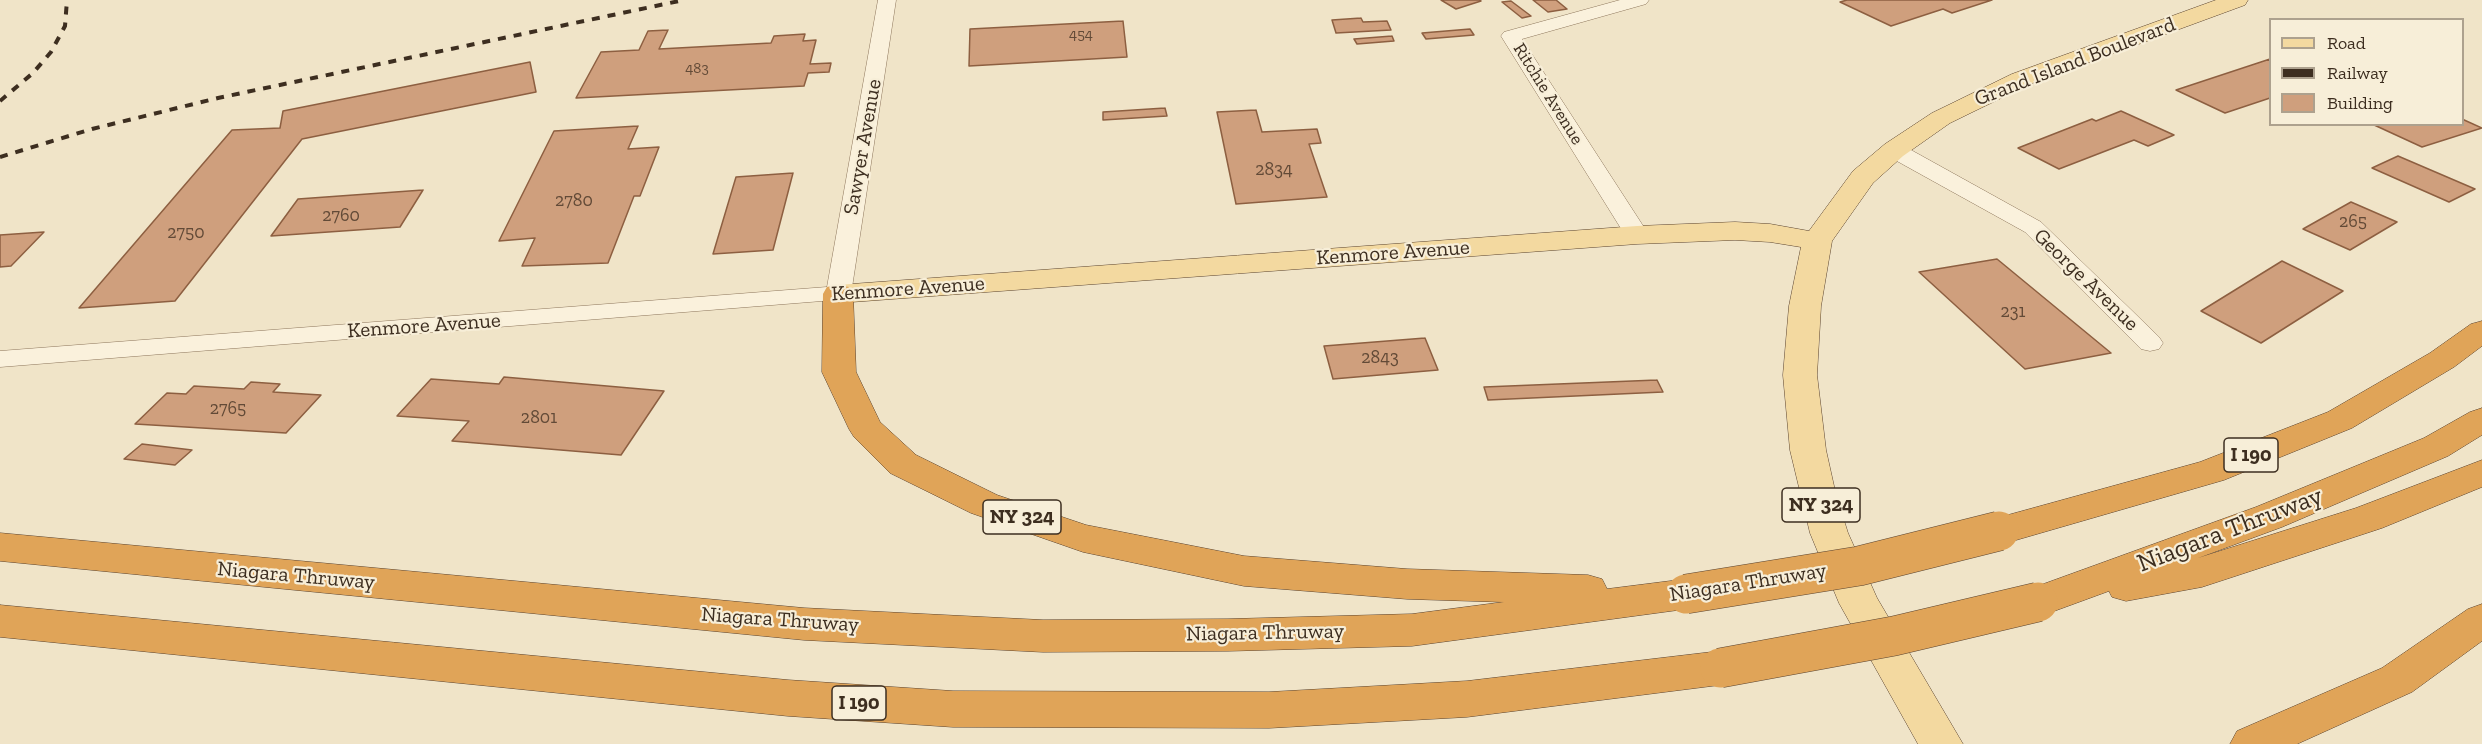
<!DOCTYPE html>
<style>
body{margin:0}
#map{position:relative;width:2482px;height:744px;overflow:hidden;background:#f0e4c8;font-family:"Zilla Slab",serif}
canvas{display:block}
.legend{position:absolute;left:2269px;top:18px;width:195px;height:108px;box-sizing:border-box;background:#f7eed8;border:2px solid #ada18e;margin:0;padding:8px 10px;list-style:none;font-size:18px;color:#3d2e20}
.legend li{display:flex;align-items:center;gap:12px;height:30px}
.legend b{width:30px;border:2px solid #ada18e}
</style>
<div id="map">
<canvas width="2482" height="744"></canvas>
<ul class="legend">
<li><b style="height:8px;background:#f3d9a0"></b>Road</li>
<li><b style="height:8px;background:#3d2e20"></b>Railway</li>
<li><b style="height:16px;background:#cf9f7d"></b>Building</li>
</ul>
</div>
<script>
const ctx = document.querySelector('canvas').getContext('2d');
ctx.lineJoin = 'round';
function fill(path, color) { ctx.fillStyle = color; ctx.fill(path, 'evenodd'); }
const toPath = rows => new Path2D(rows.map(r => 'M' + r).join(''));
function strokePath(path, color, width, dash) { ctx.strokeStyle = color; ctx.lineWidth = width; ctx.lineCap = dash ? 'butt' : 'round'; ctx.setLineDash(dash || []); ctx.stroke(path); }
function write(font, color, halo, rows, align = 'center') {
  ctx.font = font + ' "Zilla Slab",serif'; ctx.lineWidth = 4.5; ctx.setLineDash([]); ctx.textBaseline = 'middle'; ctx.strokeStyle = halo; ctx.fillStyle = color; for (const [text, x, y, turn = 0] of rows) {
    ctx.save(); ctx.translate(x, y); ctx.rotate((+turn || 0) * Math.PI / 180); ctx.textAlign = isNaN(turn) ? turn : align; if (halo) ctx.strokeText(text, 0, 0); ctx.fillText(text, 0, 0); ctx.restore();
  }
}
const building = toPath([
 [1441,0,1479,0,1481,1,1456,9,1441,0],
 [1533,0,1556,0,1567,9,1548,12,1533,0],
 [1847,0,1992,0,1952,13,1943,9,1891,26,1840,2,1847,0],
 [1511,1,1531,16,1522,18,1502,2,1511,1],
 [1361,18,1363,22,1387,21,1391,30,1336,33,1332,20,1361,18],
 [1123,21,1127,57,969,66,970,29,1123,21],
 [1470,29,1474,35,1426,39,1422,33,1470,29],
 [668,30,659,49,771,43,774,36,805,34,803,41,816,40,810,64,831,63,829,72,808,73,804,86,576,98,601,52,639,50,648,31,668,30],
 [1392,36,1394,41,1357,44,1354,39,1392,36],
 [2270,59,2270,98,2225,113,2176,90,2270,59],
 [530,62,536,92,302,139,175,301,79,308,232,130,280,128,283,111,530,62],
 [1165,108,1167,116,1103,120,1103,112,1165,108],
 [1256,110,1262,132,1317,129,1321,143,1309,144,1327,197,1236,204,1217,112,1256,110],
 [2121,111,2174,135,2148,146,2134,140,2059,169,2018,148,2092,119,2096,121,2121,111],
 [2462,119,2482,128,2422,147,2372,124,2462,124,2462,119],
 [638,126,628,149,659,147,640,196,634,196,608,263,522,266,535,238,499,241,554,131,638,126],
 [2398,156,2475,189,2449,202,2372,168,2398,156],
 [793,173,773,250,713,254,736,177,793,173],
 [423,190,400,227,271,236,298,199,423,190],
 [2351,202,2397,222,2350,250,2303,229,2351,202],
 [44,232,11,266,0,267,0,235,44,232],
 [1997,259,2111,353,2025,369,1919,272,1997,259],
 [2282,261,2343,291,2261,343,2201,311,2282,261],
 [1425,338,1438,370,1333,379,1324,346,1425,338],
 [504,377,664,391,621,455,452,441,469,421,397,416,431,379,499,384,504,377],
 [1657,380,1663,392,1488,400,1484,387,1657,380],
 [251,382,280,384,273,392,321,395,286,433,135,424,167,393,186,394,194,386,244,389,251,382],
 [142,444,192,450,175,465,124,459,142,444]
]);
const minor = toPath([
 [878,0,896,0,851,294,847,299,0,367,0,351,827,287,878,0],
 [1620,0,1649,0,1646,4,1522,39,1649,235,1645,240,1637,242,1629,240,1625,235,1501,36,1504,32,1620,0],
 [1894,143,1902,145,2041,222,2159,337,2163,343,2159,349,2150,351,2141,349,2025,232,1886,155,1883,150,1886,145,1894,143]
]);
const major = toPath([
 [2216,0,2248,0,2245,5,2030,84,1950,123,1903,156,1873,183,1832,241,1821,306,1817,375,1826,450,1836,495,1848,533,1877,598,1963,744,1918,744,1839,603,1810,533,1790,450,1783,375,1789,306,1801,247,1770,242,1735,240,1637,244,838,303,827,301,823,294,827,287,838,285,1637,226,1735,222,1770,224,1809,231,1853,171,1885,144,1932,113,2012,74,2216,0]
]);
const highway = toPath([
 [838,285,849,287,853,294,856,372,880,422,916,455,997,495,1086,525,1244,556,1407,569,1588,575,1602,579,1607,589,1686,579,1700,583,1706,594,1700,605,1686,609,1412,646,1228,651,1043,652,804,640,0,561,0,533,804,608,1043,620,1228,619,1412,614,1504,602,1407,599,1244,586,1083,552,971,513,890,473,854,437,849,429,822,372,823,294,827,287,838,285],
 [2482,321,2482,346,2454,367,2352,428,2224,480,1999,545,1986,541,1980,531,1986,521,2200,462,2328,412,2430,353,2471,324,2482,321],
 [2482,408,2482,435,2448,456,2282,527,2198,558,2356,508,2482,460,2482,487,2382,528,2202,587,2126,601,2112,597,2109,591,2038,617,2024,613,2018,602,2024,591,2256,507,2424,438,2470,412,2482,408],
 [2482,604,2482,641,2412,692,2297,744,2230,744,2237,731,2382,668,2468,609,2482,604],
 [0,605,788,680,953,691,1269,692,1467,681,1720,651,1735,656,1741,668,1735,680,1720,685,1467,717,1269,728,953,727,788,716,0,637,0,605]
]);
const rail = toPath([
 [0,101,33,73,51,52,65,26,67,0],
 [0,157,92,129,218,98,684,0]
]);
const highwayBridge = toPath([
 [1686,594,1859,566,1999,531],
 [1720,668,1894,636,2038,602]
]);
const farNumbernames = [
 ["454",1081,35],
 ["483",697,69]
];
const farStreetnames = [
 ["Ritchie Avenue",1548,94,58]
];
const numberNames = [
 ["2834",1274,170],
 ["2780",574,201],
 ["2760",341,216],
 ["265",2353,222],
 ["2750",186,233],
 ["231",2013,312],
 ["2843",1380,358],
 ["2765",228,409],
 ["2801",539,418]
];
const shields = [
 [2251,455,54],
 [1821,505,78],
 [1022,517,78],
 [859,703,54]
];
const shieldNames = [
 ["I 190",2251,455],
 ["NY 324",1821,505],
 ["NY 324",1022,517],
 ["I 190",859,703]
];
const streetNames = [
 ["Grand Island Boulevard",2075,62,-21],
 ["Sawyer Avenue",863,147,-80],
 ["Kenmore Avenue",1393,253,-4],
 ["George Avenue",2086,280,44],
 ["Kenmore Avenue",908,289,-4],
 ["Kenmore Avenue",424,326,-4],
 ["Niagara Thruway",296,576,5],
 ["Niagara Thruway",1748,583,-9],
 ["Niagara Thruway",780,620,4],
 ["Niagara Thruway",1265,633,-1]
];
const nearStreetnames = [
 ["Niagara Thruway",2230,530,-21]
];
fill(building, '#cf9f7d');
strokePath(building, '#8d5f41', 1.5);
strokePath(minor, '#8d765c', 1);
strokePath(major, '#5b4430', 1);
strokePath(highway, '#5b4430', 1);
fill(minor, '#faf1dc');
fill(major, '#f3d9a0');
fill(highway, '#e0a458');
strokePath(rail, '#3d2e20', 4, [8, 8]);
strokePath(highwayBridge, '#5b4430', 40, []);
strokePath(highwayBridge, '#e0a458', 39);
write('15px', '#624a37', null, farNumbernames);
write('18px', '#3d2e20', '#f7eed8', farStreetnames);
write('18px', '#624a37', null, numberNames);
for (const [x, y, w] of shields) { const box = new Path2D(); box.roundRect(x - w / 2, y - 17, w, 34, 4.5); ctx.fillStyle = '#f7eed8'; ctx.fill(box); strokePath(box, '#3d2e20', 1.5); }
write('bold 20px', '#3d2e20', null, shieldNames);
write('21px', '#3d2e20', '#f7eed8', streetNames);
write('26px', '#3d2e20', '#f7eed8', nearStreetnames);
</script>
